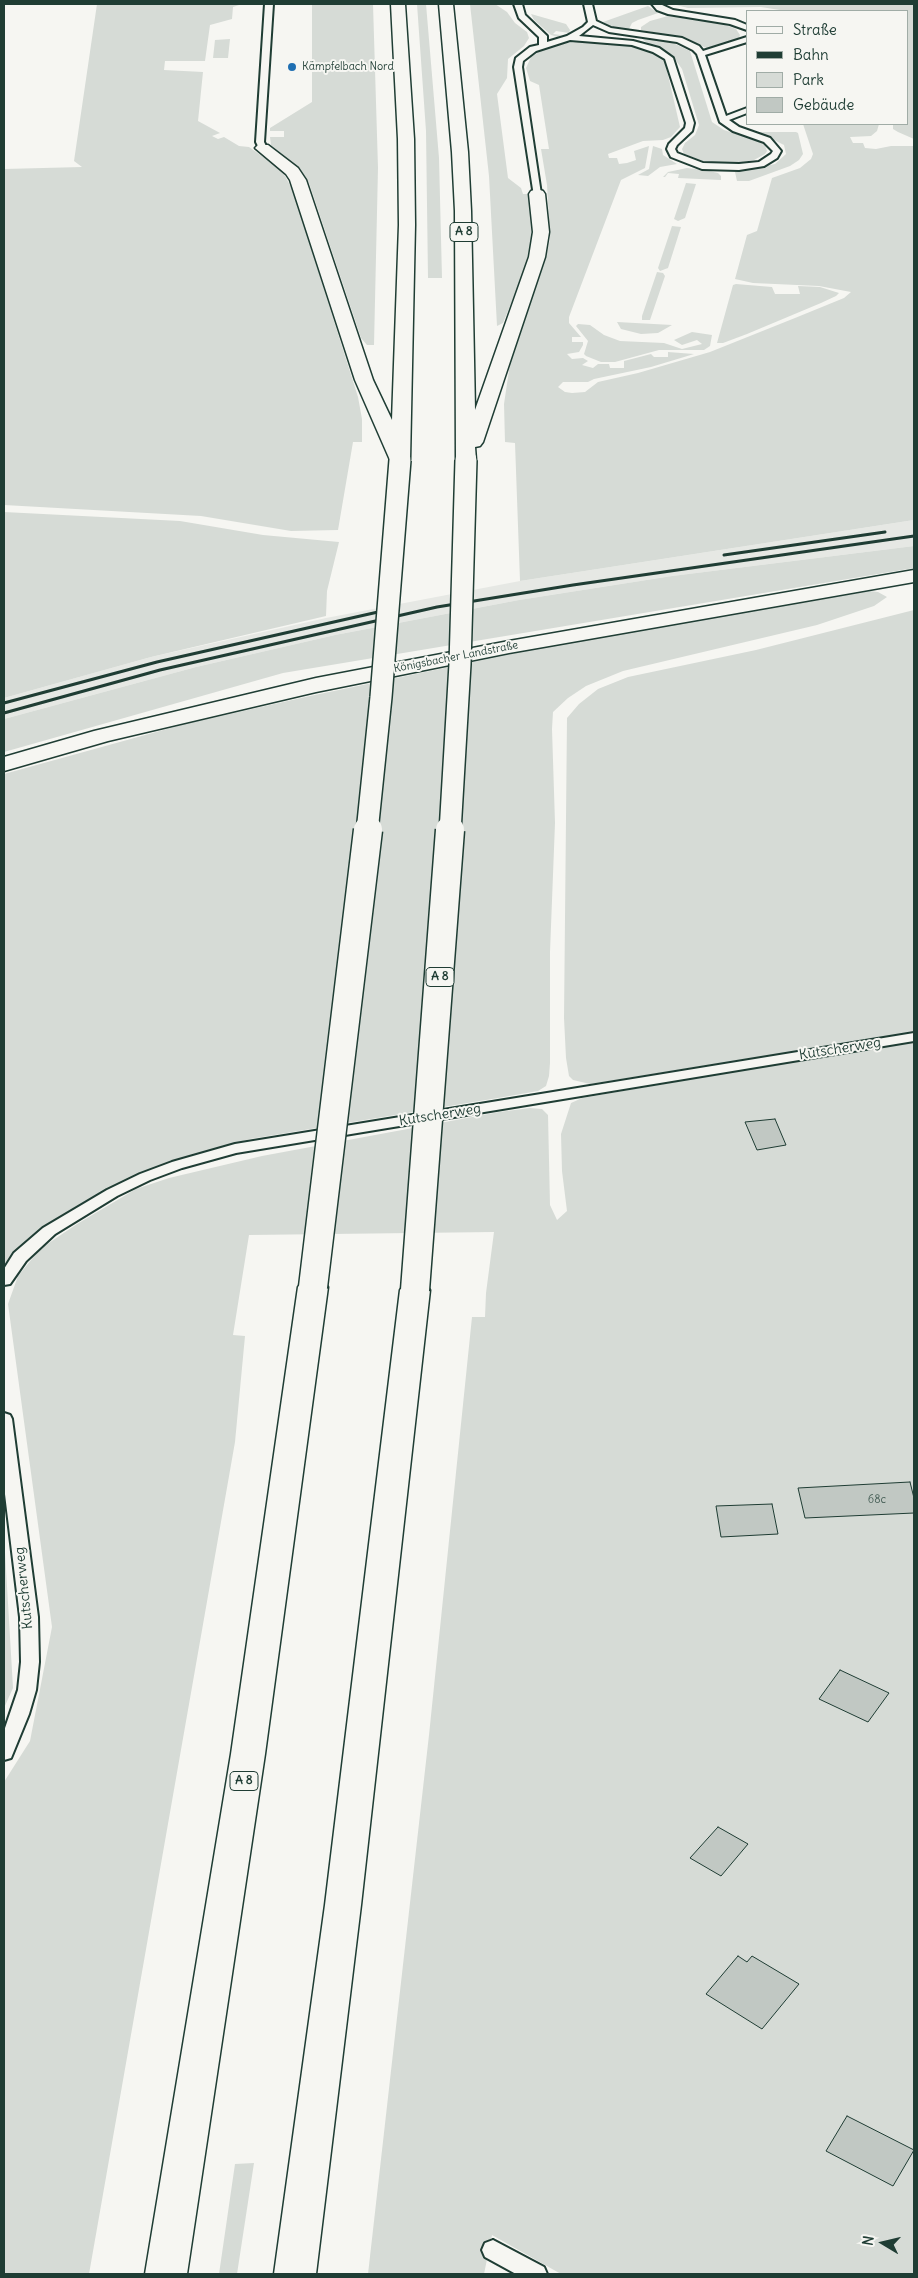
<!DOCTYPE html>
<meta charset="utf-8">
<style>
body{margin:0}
#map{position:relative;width:918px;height:2278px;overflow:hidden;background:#f6f6f2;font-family:Delius,sans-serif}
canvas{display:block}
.frame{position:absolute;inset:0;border:5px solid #1f3d34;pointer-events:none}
.legend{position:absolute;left:746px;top:10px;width:162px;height:115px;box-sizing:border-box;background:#f6f6f2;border:1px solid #a0aca6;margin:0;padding:6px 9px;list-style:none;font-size:15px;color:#1f3d34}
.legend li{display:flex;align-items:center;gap:10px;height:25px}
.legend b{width:25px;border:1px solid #a0aca6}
.north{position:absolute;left:858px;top:2218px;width:50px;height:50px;-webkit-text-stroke:4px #f6f6f2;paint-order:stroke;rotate:279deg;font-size:14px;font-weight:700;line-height:20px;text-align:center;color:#1f3d34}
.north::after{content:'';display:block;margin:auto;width:18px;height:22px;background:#1f3d34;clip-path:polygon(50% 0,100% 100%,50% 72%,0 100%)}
</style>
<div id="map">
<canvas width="918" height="2278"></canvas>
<div class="frame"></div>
<ul class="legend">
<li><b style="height:6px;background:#f6f6f2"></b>Straße</li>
<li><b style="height:6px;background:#1f3d34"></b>Bahn</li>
<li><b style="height:14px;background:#d6dbd6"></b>Park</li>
<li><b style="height:14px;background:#c1c8c3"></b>Gebäude</li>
</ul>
<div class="north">N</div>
</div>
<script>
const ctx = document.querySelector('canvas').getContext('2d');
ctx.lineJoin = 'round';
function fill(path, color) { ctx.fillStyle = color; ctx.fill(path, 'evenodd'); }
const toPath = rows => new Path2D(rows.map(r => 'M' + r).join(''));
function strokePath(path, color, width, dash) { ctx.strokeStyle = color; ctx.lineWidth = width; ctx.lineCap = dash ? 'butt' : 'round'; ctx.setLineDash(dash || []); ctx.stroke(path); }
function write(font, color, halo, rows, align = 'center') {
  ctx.font = font + ' Delius,sans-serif'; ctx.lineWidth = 4; ctx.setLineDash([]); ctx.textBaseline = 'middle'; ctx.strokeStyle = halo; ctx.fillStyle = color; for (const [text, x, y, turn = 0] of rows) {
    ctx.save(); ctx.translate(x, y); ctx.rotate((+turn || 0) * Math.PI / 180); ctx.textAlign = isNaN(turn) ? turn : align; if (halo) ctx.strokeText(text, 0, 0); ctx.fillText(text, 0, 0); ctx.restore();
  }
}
const built = toPath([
 [914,520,914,546,672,576,519,600,335,635,196,667,4,719,4,698,151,657,326,618,520,581]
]);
const green = toPath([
 [97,4,242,4,233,7,232,19,210,25,205,61,165,61,164,70,203,72,198,121,220,133,212,136,218,139,224,137,239,146,249,147,272,163,283,172,293,191,358,397,362,419,362,442,353,442,338,530,291,531,201,516,4,505,4,169,82,167,74,161],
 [312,4,373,4,378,168,374,345,367,345,361,338,309,183,298,167,271,145,270,137,284,137,284,131,270,131,270,128,312,102],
 [417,4,426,4,439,158,442,278,428,278,426,131],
 [470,4,495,4,507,12,515,23,527,32,529,38,524,46,508,59,507,78,497,94,508,178,521,188,523,194,528,194,533,231,532,246,526,267,503,323,497,326,489,176],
 [672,4,914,4,914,139,898,132,893,129,893,124,907,124,907,11,786,11,761,7,688,8],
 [648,6,658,13,638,20,632,23,628,31,613,28,603,22],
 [531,14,566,24,570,30,569,33,556,31,553,34,561,35,558,37,551,35,534,20],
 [668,16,720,23,736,29,740,35,739,38,708,49,686,38,641,30,641,27,650,21],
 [644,38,671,42,690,51,712,122,724,130,758,141,765,146,767,151,765,154,754,160,731,164,705,162,684,154,682,149,685,143,695,135,699,125,682,69,672,55,646,42,643,40],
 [230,39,228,58,213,58,215,40],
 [586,41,636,46,658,54,662,58,665,62,680,127,671,137,663,140,643,141,608,154,609,158,617,158,619,164,627,163,636,160,634,151,649,146,645,168,621,180,569,317,569,323,581,337,572,337,572,342,583,342,583,345,579,352,567,354,572,359,583,358,588,361,582,365,593,368,598,364,609,364,610,368,624,368,624,361,651,354,654,357,668,357,668,352,694,354,651,367,594,379,588,382,563,382,558,387,565,392,572,393,585,392,598,382,638,373,710,352,795,318,844,298,851,292,819,286,753,283,735,279,747,235,757,231,772,178,800,168,811,159,813,154,803,124,879,124,877,131,871,136,850,137,853,143,863,143,865,148,876,149,891,146,914,146,914,520,520,581,515,443,505,442,504,404,511,357,545,261,550,239,547,185,541,149,549,149,539,85,530,81,526,68,531,57,545,48,566,43],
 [758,132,796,132,798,133,803,154,799,160,790,166,749,181,737,181,735,172,775,164,786,154,784,145],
 [653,146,662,149,663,155,677,164,660,167,648,176,638,175,649,169],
 [687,168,705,170,718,173,721,176,721,180,678,178,679,174,668,173,665,177,663,177,668,172],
 [686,183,696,184,685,218,678,221,674,219],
 [672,226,681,227,668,268,660,271,658,268],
 [657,272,663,273,665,276,650,320,642,320,642,316],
 [736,284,772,287,775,294,800,294,798,286,820,287,839,293,836,296,821,303,747,334,723,343,717,343,733,285],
 [617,322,672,325,658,333,641,334,621,329],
 [578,324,590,325,604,335,620,341,664,343,682,349,702,344,697,340,682,345,674,340,692,332,712,335,710,346,704,350,659,350,615,362,601,362,586,356,584,354,588,341,576,326],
 [4,512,180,521,263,535,339,542,327,591,326,616,151,657,4,698],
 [914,546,914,568,283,673,4,752,4,719,196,667,335,635,519,600,672,576],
 [870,591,878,592,887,597,874,606,817,625,623,671,586,686,568,698,553,712,552,729,555,823,550,952,550,1063,549,1076,546,1086,538,1091,498,1098,250,1139,183,1158,147,1171,86,1201,29,1238,4,1265,4,774,185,724,310,696,540,648],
 [914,610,914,1032,590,1084,573,1080,569,1076,566,1058,564,1018,567,718,579,704,598,689,628,677,756,650],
 [914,1041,914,2274,561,2274,492,2235,484,2274,368,2274,429,1735,472,1317,485,1317,486,1293,494,1232,249,1235,233,1335,245,1336,235,1442,89,2274,4,2274,4,1782,30,1741,52,1627,8,1304,18,1276,40,1249,77,1224,136,1189,169,1178,262,1156,499,1112,530,1108,542,1109,548,1115,550,1205,557,1220,567,1211,562,1171,561,1134,571,1103,582,1098],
 [4,1535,13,1688,4,1708],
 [254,2163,237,2274,219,2274,235,2164]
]);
const building = toPath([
 [775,1119,786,1145,757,1150,745,1122,775,1119],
 [910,1482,914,1498,914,1513,805,1518,798,1488,910,1482],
 [772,1504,778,1534,721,1537,716,1506,772,1504],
 [840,1670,889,1693,868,1722,819,1699,840,1670],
 [718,1827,748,1844,721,1876,690,1858,718,1827],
 [738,1956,747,1962,752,1956,799,1984,762,2029,706,1994,738,1956],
 [847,2116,914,2150,893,2186,826,2151,847,2116]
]);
const service = toPath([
 [265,4,273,4,264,142,267,148,263,151,260,150,256,142,265,4],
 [514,4,522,4,525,15,547,36,547,42,567,36,583,27,588,22,584,4,592,4,596,21,611,28,682,38,699,46,703,51,747,37,747,42,705,55,726,116,747,108,747,113,729,120,739,127,770,138,781,151,777,158,764,166,739,170,702,169,671,157,667,149,669,144,685,128,686,123,665,59,653,52,632,45,570,40,536,51,523,61,522,67,541,194,534,196,514,67,516,58,530,47,539,45,539,37,519,18,514,4],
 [593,25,609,32,677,42,693,50,697,54,720,122,733,131,764,142,773,151,771,154,759,162,739,164,703,163,677,153,675,149,677,145,692,131,694,123,673,58,659,48,633,41,579,36,593,25],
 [652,4,660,4,673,10,735,20,747,25,747,30,730,24,668,14,657,10,652,4],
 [914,1033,914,1041,236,1153,182,1168,150,1180,117,1196,55,1234,26,1261,10,1284,4,1285,4,1269,14,1253,43,1228,107,1190,140,1174,172,1162,235,1144,914,1033],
 [4,1413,10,1415,12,1419,38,1617,39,1662,36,1690,29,1714,11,1758,4,1760,4,1731,18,1690,21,1662,20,1617,4,1486,4,1413],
 [493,2240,544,2267,547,2274,516,2274,485,2257,482,2250,485,2243,493,2240]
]);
const secondary = toPath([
 [914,570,914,582,509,653,316,692,108,741,4,771,4,757,94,731,316,678,509,641,914,570]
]);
const motorway = toPath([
 [391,4,405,4,414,139,415,225,410,460,407,464,400,466,393,464,390,460,355,380,290,180,286,174,255,148,258,145,268,145,298,168,306,180,373,380,392,420,399,225,398,139,391,4],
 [439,4,453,4,468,152,471,211,475,410,529,257,533,232,529,194,531,191,537,189,543,191,545,194,549,232,545,257,483,442,480,446,475,447,476,460,473,464,466,466,459,464,456,460,455,211,452,152,439,4],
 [313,1278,323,1280,328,1287,265,1754,187,2274,145,2274,231,1754,298,1287,303,1280,313,1278],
 [415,1281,425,1283,430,1290,361,1905,316,2274,274,2274,325,1905,400,1290,405,1283,415,1281]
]);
const rail = toPath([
 [724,555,885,532],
 [4,703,157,662,378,612],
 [4,713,160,670,437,607,573,585,914,536]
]);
const motorwayBridgeFar1 = toPath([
 [367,832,381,697,400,460],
 [450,832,460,664,466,460]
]);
const motorwayBridge = toPath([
 [313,1287,368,830],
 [415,1290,450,830]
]);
const markers = [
 [292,67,5,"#1f6fb2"]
];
const farPoinames = [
 ["Kämpfelbach Nord",302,67]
];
const farStreetnames = [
 ["Königsbacher Landstraße",456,657,-11]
];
const numberNames = [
 ["68c",877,1500]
];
const shields = [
 [464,232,28],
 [440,977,28],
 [244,1781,28]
];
const shieldNames = [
 ["A 8",464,232],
 ["A 8",440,977],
 ["A 8",244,1781]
];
const streetNames = [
 ["Kutscherweg",840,1049,-9],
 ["Kutscherweg",440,1115,-9],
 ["Kutscherweg",24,1588,-96]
];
fill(built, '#e6e8e4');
fill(green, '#d6dbd6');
fill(building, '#c1c8c3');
strokePath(building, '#1f3d34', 1);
strokePath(service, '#1f3d34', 4);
strokePath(secondary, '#1f3d34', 3);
strokePath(motorway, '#1f3d34', 3);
fill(service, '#f6f6f2');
fill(secondary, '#f6f6f2');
fill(motorway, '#f6f6f2');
strokePath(rail, '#1f3d34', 3);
strokePath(motorwayBridgeFar1, '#1f3d34', 24, []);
strokePath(motorwayBridge, '#1f3d34', 31, []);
strokePath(motorwayBridgeFar1, '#f6f6f2', 21);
strokePath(motorwayBridge, '#f6f6f2', 28);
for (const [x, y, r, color] of markers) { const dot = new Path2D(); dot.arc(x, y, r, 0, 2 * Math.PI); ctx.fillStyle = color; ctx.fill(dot); strokePath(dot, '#f6f6f2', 2); }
write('11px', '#1f3d34', '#f6f6f2', farPoinames, 'left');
write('11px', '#1f3d34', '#f6f6f2', farStreetnames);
write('11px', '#486058', null, numberNames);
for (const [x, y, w] of shields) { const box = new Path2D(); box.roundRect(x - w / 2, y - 9.5, w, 19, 4); ctx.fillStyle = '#f6f6f2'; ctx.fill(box); strokePath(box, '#1f3d34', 1); }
write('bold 12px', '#1f3d34', null, shieldNames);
write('14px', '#1f3d34', '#f6f6f2', streetNames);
</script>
